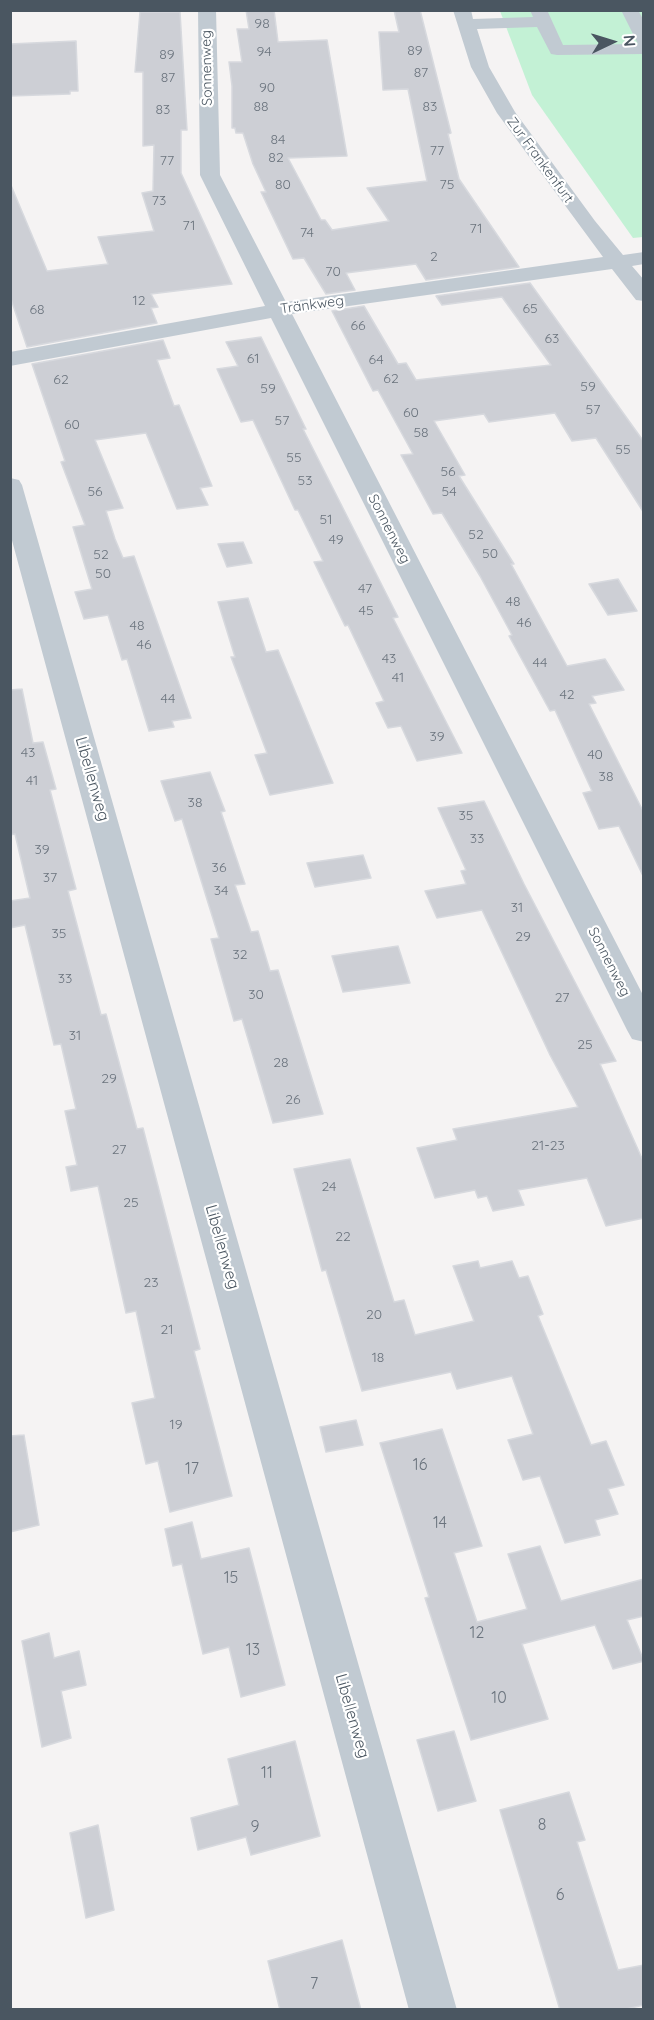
<!DOCTYPE html>
<meta charset="utf-8">
<style>
body{margin:0}
#map{position:relative;width:654px;height:2020px;overflow:hidden;background:#f5f3f3;font-family:Quicksand,sans-serif}
canvas{display:block}
.frame{position:absolute;inset:0;border:12px solid #4a5661;pointer-events:none}
.north{position:absolute;left:582px;top:12px;width:60px;height:60px;-webkit-text-stroke:4px #fff;paint-order:stroke;rotate:86deg;font-size:16px;font-weight:700;line-height:24px;text-align:center;color:#4a5661}
.north::after{content:'';display:block;margin:auto;width:21px;height:27px;background:#4a5661;clip-path:polygon(50% 0,100% 100%,50% 72%,0 100%)}
</style>
<div id="map">
<canvas width="654" height="2020"></canvas>
<div class="frame"></div>
<div class="north">N</div>
</div>
<script>
const ctx = document.querySelector('canvas').getContext('2d');
ctx.lineJoin = 'round';
function fill(path, color) { ctx.fillStyle = color; ctx.fill(path, 'evenodd'); }
const toPath = rows => new Path2D(rows.map(r => 'M' + r).join(''));
function strokePath(path, color, width, dash) { ctx.strokeStyle = color; ctx.lineWidth = width; ctx.lineCap = dash ? 'butt' : 'round'; ctx.setLineDash(dash || []); ctx.stroke(path); }
function write(font, color, halo, rows, align = 'center') {
  ctx.font = font + ' Quicksand,sans-serif'; ctx.lineWidth = 4.5; ctx.setLineDash([]); ctx.textBaseline = 'middle'; ctx.strokeStyle = halo; ctx.fillStyle = color; for (const [text, x, y, turn = 0] of rows) {
    ctx.save(); ctx.translate(x, y); ctx.rotate((+turn || 0) * Math.PI / 180); ctx.textAlign = isNaN(turn) ? turn : align; if (halo) ctx.strokeText(text, 0, 0); ctx.fillText(text, 0, 0); ctx.restore();
  }
}
const green = toPath([
 [500,11,643,11,643,237,633,238,532,95]
]);
const building = toPath([
 [246,10,274,10,278,42,327,40,347,156,288,158,321,220,325,220,332,230,389,221,367,188,427,181,408,89,383,90,379,32,399,32,394,10,420,10,451,133,448,134,459,179,519,267,426,280,416,264,346,273,355,290,326,294,304,258,293,259,261,192,266,192,253,164,243,133,236,133,235,128,232,128,232,86,229,62,242,62,237,29,249,29,246,10],
 [140,12,180,12,187,130,181,130,181,173,232,284,151,294,158,307,151,308,157,323,27,347,10,296,10,183,47,271,108,264,98,237,154,231,142,193,153,191,154,145,143,146,143,72,135,72,140,12],
 [76,41,78,91,70,91,70,94,10,96,10,44,76,41],
 [530,283,644,442,644,513,596,438,572,441,555,413,489,422,484,414,434,421,465,475,459,476,514,564,511,564,567,666,605,659,624,690,592,696,596,703,589,704,644,813,644,878,619,826,599,829,583,793,592,791,555,710,550,711,509,636,512,635,480,576,442,513,433,514,401,455,413,454,378,390,373,391,332,311,364,306,398,364,406,363,416,380,551,365,502,297,442,305,436,296,530,283],
 [261,337,306,429,303,429,398,617,393,618,462,753,417,761,401,726,388,728,376,703,384,701,348,625,345,626,314,562,323,561,298,510,295,510,253,420,241,422,217,369,238,366,226,342,261,337],
 [163,340,170,358,157,360,174,406,179,405,212,486,200,488,208,505,177,509,146,433,95,440,123,508,106,511,115,539,123,558,134,556,191,718,172,721,174,727,149,731,127,659,122,660,108,615,84,619,75,592,92,589,73,527,85,525,61,462,65,461,32,364,163,340],
 [243,542,252,563,227,567,218,544,243,542],
 [618,579,637,611,608,615,589,584,618,579],
 [248,598,266,652,278,650,333,783,270,795,255,755,267,753,231,657,235,657,218,602,248,598],
 [22,689,33,743,43,742,56,789,50,790,76,889,68,891,101,1015,106,1014,137,1129,143,1128,200,1349,194,1351,232,1496,170,1512,158,1461,146,1464,132,1403,155,1398,136,1311,126,1313,98,1186,71,1191,66,1167,77,1165,65,1111,76,1109,61,1044,54,1045,25,925,10,928,10,901,30,898,15,834,10,835,10,690,22,689],
 [210,772,225,811,221,812,245,884,235,885,251,932,258,931,270,971,278,970,323,1114,273,1123,242,1019,234,1021,211,939,219,938,182,819,175,821,161,781,210,772],
 [484,801,524,884,616,1061,600,1064,644,1163,644,1218,606,1226,587,1178,518,1190,524,1205,493,1211,487,1196,478,1198,475,1190,435,1198,417,1148,457,1140,453,1129,578,1107,550,1055,482,910,437,918,425,891,466,884,461,871,466,870,438,808,484,801],
 [363,855,371,878,315,887,307,863,363,855],
 [398,946,410,983,343,992,332,956,398,946],
 [350,1159,394,1302,404,1300,415,1335,474,1321,453,1266,478,1261,480,1268,512,1261,519,1278,528,1276,543,1314,538,1316,591,1445,606,1441,624,1485,608,1489,618,1514,595,1520,600,1535,565,1543,540,1476,523,1480,508,1440,533,1434,512,1376,457,1389,451,1372,362,1391,326,1270,322,1271,294,1169,350,1159],
 [356,1420,363,1445,326,1452,320,1427,356,1420],
 [442,1429,482,1546,454,1553,477,1622,527,1609,508,1554,540,1546,561,1601,644,1579,644,1616,627,1620,644,1661,613,1669,595,1625,522,1644,548,1719,471,1740,425,1598,429,1597,380,1443,442,1429],
 [24,1435,39,1525,10,1532,10,1436,24,1435],
 [192,1522,201,1559,249,1548,285,1685,241,1697,229,1647,203,1654,182,1564,173,1566,165,1529,192,1522],
 [49,1633,54,1658,79,1651,86,1685,61,1691,71,1738,42,1747,22,1641,49,1633],
 [454,1731,476,1801,438,1811,417,1740,454,1731],
 [295,1741,320,1836,251,1855,246,1837,198,1850,191,1818,239,1805,228,1759,295,1741],
 [569,1792,585,1840,577,1842,618,1970,644,1965,644,2005,622,2010,560,2010,500,1810,569,1792],
 [98,1825,114,1910,86,1918,70,1833,98,1825],
 [342,1940,361,2010,280,2010,268,1961,342,1940]
]);
const minor = toPath([
 [198,10,216,10,220,175,286,302,603,257,497,113,471,67,453,10,471,10,473,19,533,17,530,10,547,10,563,45,638,44,621,10,638,10,644,21,644,54,557,55,551,54,537,27,477,29,489,67,515,112,595,221,623,255,644,252,644,264,632,266,644,280,644,301,636,300,612,269,292,314,644,997,644,1042,632,1039,627,1030,271,318,10,366,10,352,265,306,200,175,198,10],
 [10,478,19,480,22,485,457,2010,409,2010,10,533,10,478]
]);
const numberNames = [
 ["98",262,24],
 ["89",415,51],
 ["94",264,52],
 ["89",167,55],
 ["87",421,73],
 ["87",168,78],
 ["90",267,88],
 ["88",261,107],
 ["83",430,107],
 ["83",163,110],
 ["84",278,140],
 ["77",437,151],
 ["82",276,158],
 ["77",167,161],
 ["80",283,185],
 ["75",447,185],
 ["73",159,201],
 ["71",189,226],
 ["71",476,229],
 ["74",307,233],
 ["2",434,257],
 ["70",333,272],
 ["12",139,301],
 ["65",530,309],
 ["68",37,310],
 ["66",358,326],
 ["63",552,339],
 ["61",253,359],
 ["64",376,360],
 ["62",391,379],
 ["62",61,380],
 ["59",588,387],
 ["59",268,389],
 ["57",593,410],
 ["60",411,413],
 ["57",282,421],
 ["60",72,425],
 ["58",421,433],
 ["55",623,450],
 ["55",294,458],
 ["56",448,472],
 ["53",305,481],
 ["56",95,492],
 ["54",449,492],
 ["51",326,520],
 ["52",476,535],
 ["49",336,540],
 ["50",490,554],
 ["52",101,555],
 ["50",103,574],
 ["47",365,589],
 ["48",513,602],
 ["45",366,611],
 ["46",524,623],
 ["48",137,626],
 ["46",144,645],
 ["43",389,659],
 ["44",540,663],
 ["41",398,678],
 ["42",567,695],
 ["44",168,699],
 ["39",437,737],
 ["43",28,753],
 ["40",595,755],
 ["38",606,777],
 ["41",32,781],
 ["38",195,803],
 ["35",466,816],
 ["33",477,839],
 ["39",42,850],
 ["36",219,868],
 ["37",50,878],
 ["34",221,891],
 ["31",517,908],
 ["35",59,934],
 ["29",523,937],
 ["32",240,955],
 ["33",65,979],
 ["30",256,995],
 ["27",562,998],
 ["31",75,1036],
 ["25",585,1045],
 ["28",281,1063],
 ["29",109,1079],
 ["26",293,1100],
 ["21-23",548,1146],
 ["27",119,1150],
 ["24",329,1187],
 ["25",131,1203],
 ["22",343,1237],
 ["23",151,1283],
 ["20",374,1315],
 ["21",167,1330],
 ["18",378,1358],
 ["19",176,1425]
];
const farStreetnames = [
 ["Sonnenweg",207,68,-91],
 ["Zur Frankenfurt",540,160,54],
 ["Tränkweg",312,305,-8],
 ["Sonnenweg",389,529,63],
 ["Sonnenweg",609,962,63]
];
const streetNames = [
 ["Libellenweg",92,779,74],
 ["Libellenweg",222,1247,74],
 ["Libellenweg",352,1716,74]
];
const nearNumbernames = [
 ["16",420,1465],
 ["17",192,1469],
 ["14",440,1523],
 ["15",231,1578],
 ["12",477,1633],
 ["13",253,1650],
 ["10",499,1698],
 ["11",267,1773],
 ["8",542,1825],
 ["9",255,1827],
 ["6",560,1895],
 ["7",314,1984]
];
fill(green, '#c3f1d5');
fill(building, '#cdcfd5');
strokePath(building, '#d7d9de', 1.5);
fill(minor, '#c1cad2');
write('14px', '#6b747e', null, numberNames);
write('14px', '#4a5661', '#fff', farStreetnames);
write('16px', '#4a5661', '#fff', streetNames);
write('16px', '#6b747e', null, nearNumbernames);
</script>
